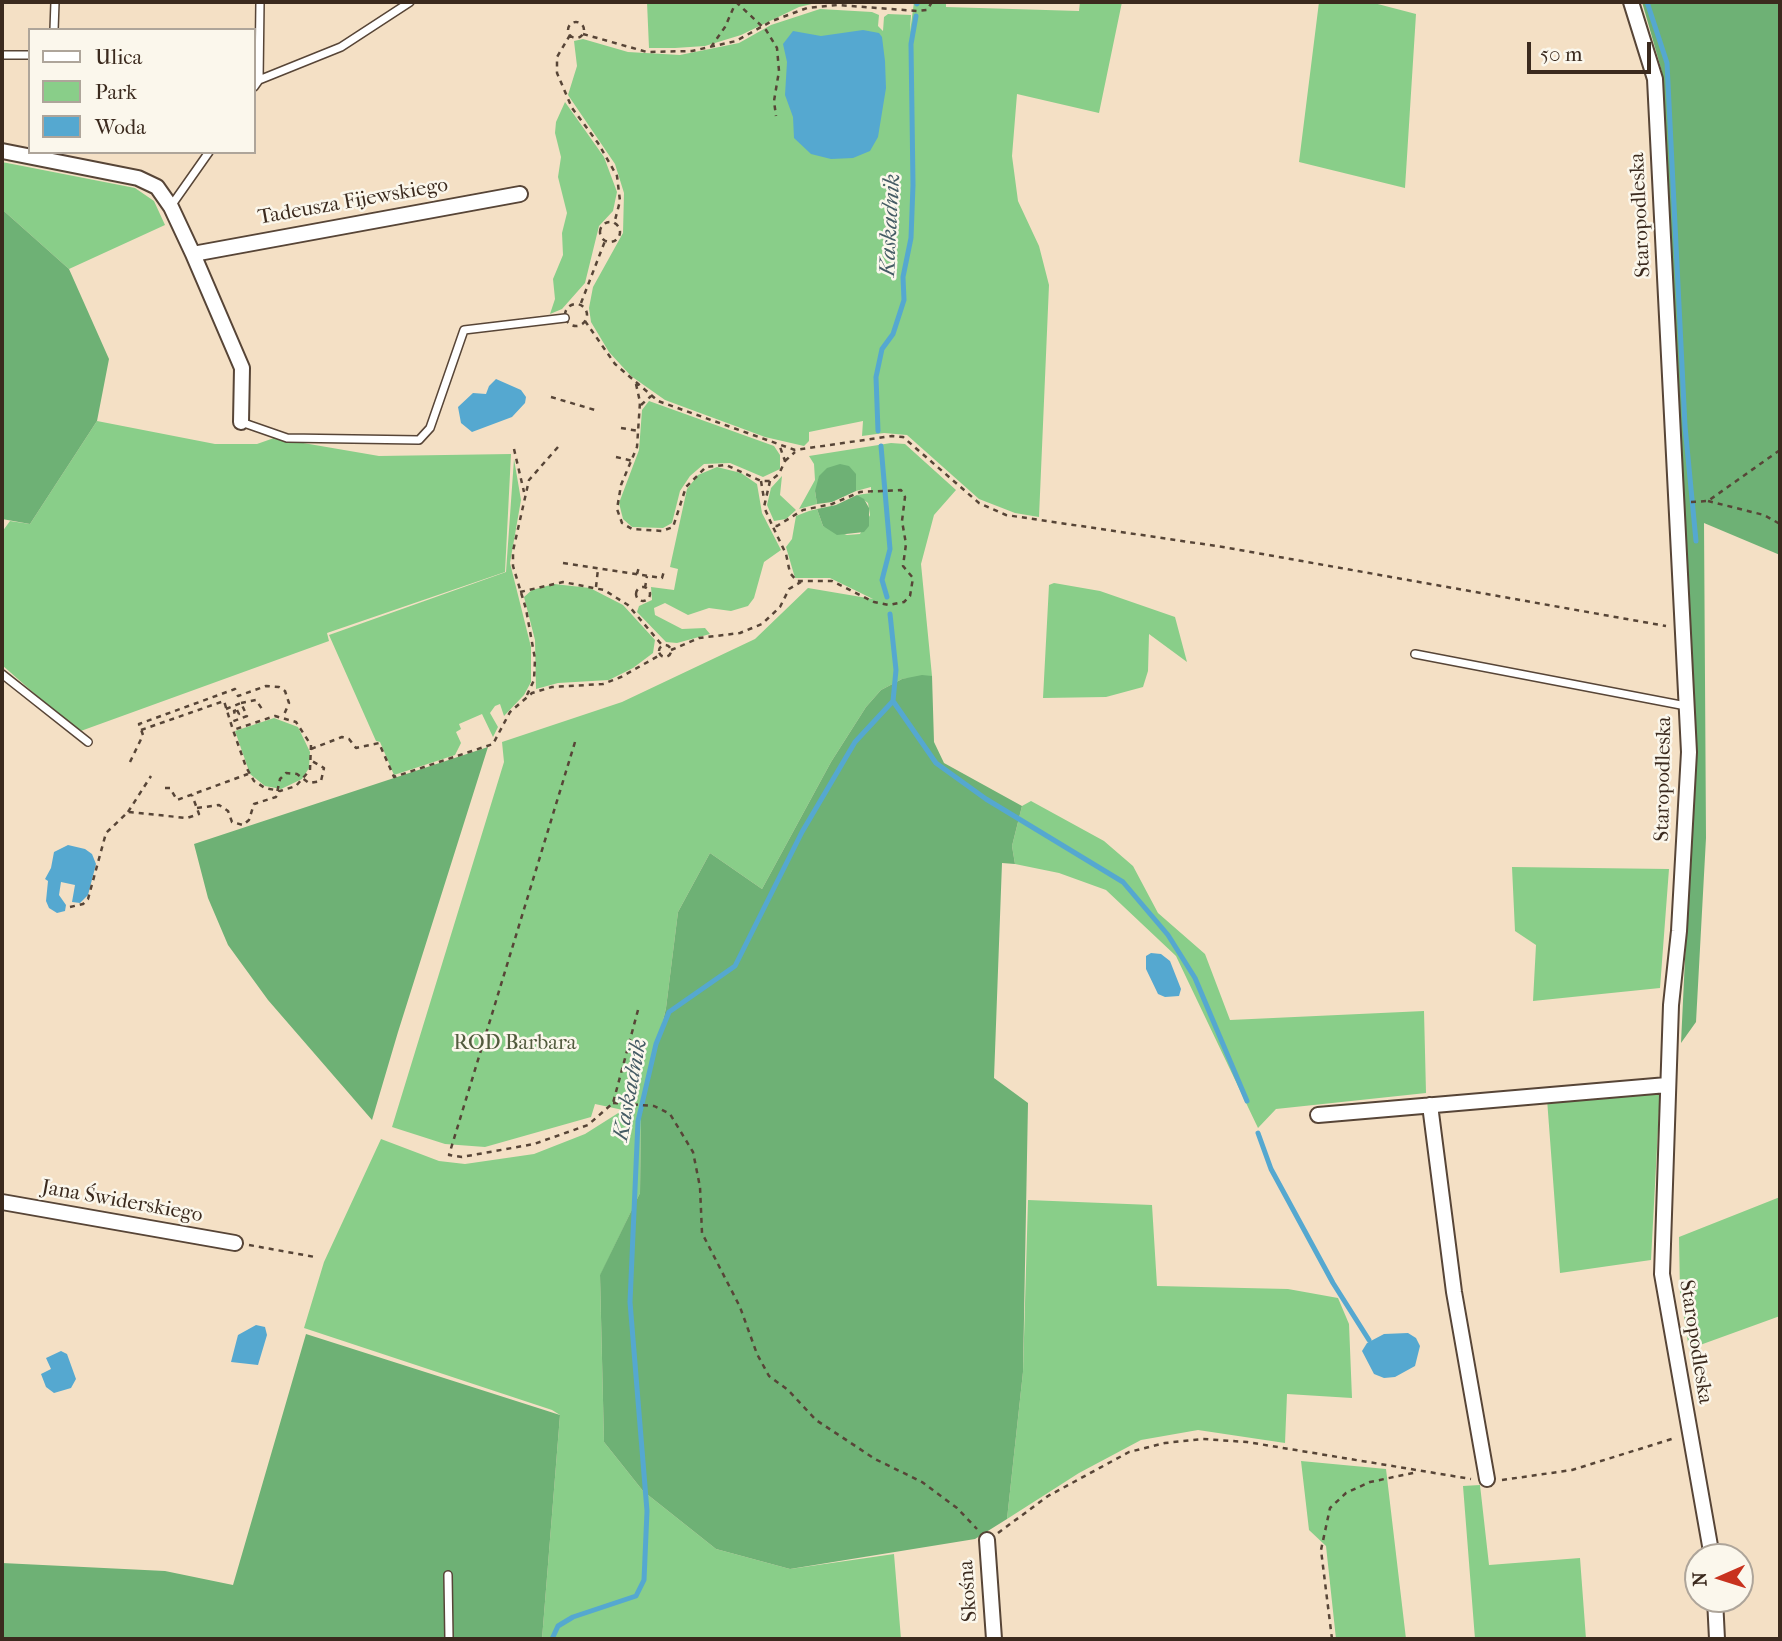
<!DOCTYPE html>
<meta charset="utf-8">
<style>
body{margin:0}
#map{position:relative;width:1782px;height:1641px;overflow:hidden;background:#f4e0c5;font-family:"IM FELL French Canon",serif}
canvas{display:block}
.frame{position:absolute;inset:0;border:4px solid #3b2a1e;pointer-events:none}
.legend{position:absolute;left:28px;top:28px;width:228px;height:126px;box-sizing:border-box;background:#fbf7ec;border:2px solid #aea59a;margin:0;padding:9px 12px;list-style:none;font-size:21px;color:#3b2a1e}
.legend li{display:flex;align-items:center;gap:14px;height:35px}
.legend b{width:35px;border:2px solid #aea59a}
.north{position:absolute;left:1684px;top:1543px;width:70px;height:70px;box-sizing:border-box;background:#fbf7ec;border:2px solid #aea59a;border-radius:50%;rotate:267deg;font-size:19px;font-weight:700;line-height:28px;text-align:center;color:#3b2a1e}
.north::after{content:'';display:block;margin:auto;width:24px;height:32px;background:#c8321e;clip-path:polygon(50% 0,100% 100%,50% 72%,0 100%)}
.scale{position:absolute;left:1527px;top:42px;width:124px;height:32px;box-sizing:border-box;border:4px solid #3b2a1e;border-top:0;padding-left:9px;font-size:21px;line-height:24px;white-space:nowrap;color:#3b2a1e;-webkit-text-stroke:5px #fbf7ec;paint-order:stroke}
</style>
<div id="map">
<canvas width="1782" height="1641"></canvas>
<div class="frame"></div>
<ul class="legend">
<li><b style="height:9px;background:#fff"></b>Ulica</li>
<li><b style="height:19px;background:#89ce89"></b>Park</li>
<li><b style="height:19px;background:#55a8d0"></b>Woda</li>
</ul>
<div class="north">N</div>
<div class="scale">50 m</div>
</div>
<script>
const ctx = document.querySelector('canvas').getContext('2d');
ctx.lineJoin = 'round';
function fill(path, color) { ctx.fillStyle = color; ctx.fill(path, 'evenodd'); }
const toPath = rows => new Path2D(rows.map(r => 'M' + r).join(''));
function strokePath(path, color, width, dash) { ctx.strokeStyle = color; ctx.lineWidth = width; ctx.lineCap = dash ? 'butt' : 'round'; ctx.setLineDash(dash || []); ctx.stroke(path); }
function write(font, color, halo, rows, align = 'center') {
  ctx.font = font + ' "IM FELL French Canon",serif'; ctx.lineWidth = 5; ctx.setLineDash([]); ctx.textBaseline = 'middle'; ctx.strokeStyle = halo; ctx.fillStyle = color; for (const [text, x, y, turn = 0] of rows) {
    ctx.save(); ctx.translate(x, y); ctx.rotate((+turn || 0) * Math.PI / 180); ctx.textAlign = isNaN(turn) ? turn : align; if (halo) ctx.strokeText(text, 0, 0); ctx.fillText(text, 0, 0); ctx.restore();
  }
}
const green = toPath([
 [647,2,876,2,816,3,799,7,741,35,705,46,675,48,649,48],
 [914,2,946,2,946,7,1079,11,1080,2,1122,2,1099,113,1017,94,1012,156,1018,201,1039,246,1049,285,1039,517,1015,513,979,499,907,435,884,433,862,436,863,421,809,432,809,441,804,446,765,437,665,400,631,376,609,352,591,322,589,308,593,287,623,233,624,193,615,164,568,95,577,66,574,41,583,39,628,52,680,55,739,43,771,25,820,9,872,12,879,15,878,26,883,31,884,17,888,14,911,15,910,32],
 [1319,2,1370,2,1416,14,1405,188,1299,162],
 [565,102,604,157,617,192,613,211,599,226,585,283,562,309,550,314,555,299,553,279,563,255,562,233,567,213,558,177,561,157,555,133,556,122],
 [2,162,135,188,154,201,165,225,69,269,5,212,2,212],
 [649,401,774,446,780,455,780,469,763,477,730,463,704,464,690,476,680,491,672,523,663,528,632,527,623,519,619,503,639,450,642,410],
 [97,421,215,444,257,444,274,438,379,456,511,454,505,572,327,633,329,641,78,732,2,665,2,532,10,521,30,524],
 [891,443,905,444,956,490,934,515,921,564,932,676,902,679,881,690,866,707,831,762,762,889,710,853,678,912,666,1008,641,1115,640,1193,600,1276,604,1442,643,1491,716,1549,790,1569,894,1554,901,1639,542,1639,560,1415,552,1410,304,1328,324,1262,381,1139,439,1161,465,1164,534,1154,585,1134,623,1110,595,1104,591,1117,485,1147,445,1144,392,1127,504,762,502,742,622,702,755,639,808,588,873,599,830,578,795,578,786,547,792,539,796,516,809,511,817,509,823,526,847,535,860,534,870,515,868,503,857,495,871,493,871,487,856,491,856,474,815,491,817,504,799,509,815,480,814,464,809,456],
 [514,459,521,500,510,563,531,647,531,682,524,695,504,716,500,704,495,706,490,713,498,727,493,737,482,714,459,724,461,729,456,732,461,743,455,755,394,775,380,742,376,741,329,635,506,572],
 [717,467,741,473,757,484,762,513,781,550,764,562,754,598,748,606,731,611,709,608,688,615,665,603,654,608,655,615,682,629,705,628,710,634,677,643,666,642,637,612,639,606,652,600,651,587,674,590,678,569,670,567,687,489,698,475],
 [782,476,780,495,796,510,786,519,774,521,767,505,771,488],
 [1054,583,1100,591,1175,617,1187,662,1149,634,1148,671,1143,687,1106,697,1043,698,1049,585],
 [554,584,590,588,623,605,655,640,653,653,633,668,609,680,558,683,536,689,535,640,524,597,532,590],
 [274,718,298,727,310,752,309,768,302,779,281,789,265,786,250,774,235,731],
 [1031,801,1104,841,1133,866,1158,913,1205,954,1230,1020,1424,1011,1426,1093,1276,1109,1258,1128,1176,956,1106,890,1059,873,1015,864,1012,846,1022,806],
 [1512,867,1669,869,1660,988,1533,1001,1536,945,1515,931],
 [1660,1091,1651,1260,1560,1273,1547,1099],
 [1780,1197,1780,1316,1689,1349,1680,1292,1679,1237],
 [1028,1200,1152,1205,1157,1286,1288,1289,1338,1298,1349,1324,1352,1398,1287,1394,1285,1443,1198,1430,1141,1440,1079,1473,1007,1519,1023,1372],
 [1301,1461,1386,1469,1406,1639,1336,1639,1326,1546,1309,1530],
 [1480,1485,1489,1565,1580,1558,1586,1639,1475,1639,1463,1486]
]);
const forest = toPath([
 [1642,2,1780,2,1780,555,1704,523,1706,838,1696,1022,1681,1043,1695,747,1662,72],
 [2,212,5,212,69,269,109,359,97,421,30,524,2,519],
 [840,464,849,466,856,474,856,491,832,502,817,504,815,491,819,476,827,468],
 [857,495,864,499,869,508,869,526,864,532,837,535,823,526,817,509,836,505],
 [922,675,932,676,934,742,944,763,1022,806,1012,846,1015,864,1002,863,994,1078,1028,1103,1023,1372,1007,1519,975,1539,790,1569,716,1549,643,1491,604,1442,600,1275,640,1193,641,1115,666,1008,678,912,710,853,762,889,831,762,866,707,881,690,902,679],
 [488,747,398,1032,372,1120,268,1000,228,945,208,898,194,844],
 [306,1334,560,1415,542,1639,2,1639,2,1563,165,1571,233,1585]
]);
const water = toPath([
 [863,30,879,33,882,37,885,61,886,88,878,137,870,151,853,158,831,159,811,154,794,138,793,117,785,95,787,62,783,44,793,31,821,36],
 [496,379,521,390,526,397,525,403,512,417,472,432,461,423,458,407,473,393,486,394,489,386],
 [68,845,85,849,92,854,96,864,88,895,80,903,72,902,75,885,61,882,59,895,66,905,65,911,57,913,49,908,46,901,48,881,45,879,51,868,54,852],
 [1151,953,1161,954,1170,961,1181,989,1179,996,1165,997,1158,994,1146,969,1146,956],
 [256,1325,265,1327,267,1335,258,1365,231,1362,238,1335],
 [1408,1333,1416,1338,1420,1346,1415,1366,1395,1377,1384,1378,1374,1374,1362,1351,1367,1343,1384,1334],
 [61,1351,67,1354,76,1379,71,1388,54,1393,46,1387,41,1374,51,1369,46,1358]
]);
const stream = toPath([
 [1647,2,1667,63,1685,426,1696,541],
 [917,4,918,2],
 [878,431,876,377,882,349,893,334,904,300,903,277,911,238,913,185,911,44,916,16],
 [881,446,890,549,882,580,887,597],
 [893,701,936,763,986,799,1123,882,1168,935,1195,978,1247,1101],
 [1258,1133,1271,1169,1333,1283,1369,1340],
 [552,1639,558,1626,573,1617,636,1596,644,1580,647,1511,630,1302,638,1121,656,1044,669,1012,735,966,802,832,855,742,893,701,896,670,890,614]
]);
const path = toPath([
 [736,2,766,30,777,48,779,71,774,101,776,116],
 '568 30a8 8 0 1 1 16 0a8 8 0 1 1-16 0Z',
 [583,34,647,52,692,51,736,41,772,21,807,8,838,5,917,11,927,10,932,2],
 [570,35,557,57,557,73,572,108,598,143,617,176,620,201,614,224],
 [711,47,725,27,736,2],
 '600 232a10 10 0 1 1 20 0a10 10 0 1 1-20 0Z',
 [581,303,605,241],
 '565 315a11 11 0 1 1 22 0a11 11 0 1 1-22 0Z',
 [585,321,615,364,658,401,795,450,892,436,903,437,979,503,1006,515,1223,547,1666,626],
 [636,384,640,402,637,447,621,485,617,509,622,523,632,529,662,531,673,527,686,487,706,467,726,465,761,481,770,481,779,474,785,461,779,444],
 [551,397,595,410],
 [641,405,651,396],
 [621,428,639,431],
 [514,449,524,492],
 [616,457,633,461],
 [785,461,795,452],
 [761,481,764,499],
 [770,481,764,507,772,525,777,526,803,510,832,504,860,492,901,490,905,497,902,521,906,544,903,566,913,578,910,596,904,602,889,605,874,602,832,581,797,581,790,573,786,554,772,525],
 [1708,501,1764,515,1780,524],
 [1691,502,1708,501,1780,450],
 [563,563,662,578,664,571],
 [637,574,639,567],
 [596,587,598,569],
 '636 594a7 7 0 1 1 14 0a7 7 0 1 1-14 0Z',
 [645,588,647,576],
 [520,592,563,582,604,590,628,605,662,645],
 '659 651a6 6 0 1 1 12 0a6 6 0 1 1-12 0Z',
 [671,650,699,638,740,633,762,624,780,607,789,589,801,582],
 [527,695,534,680,535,659,526,609,513,566,513,551,529,480,558,447],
 [241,703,256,700,264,712],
 [226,709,241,703,247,716,231,722],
 [237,710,239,714,235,715,234,711,237,710],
 [141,730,224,701,233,730,246,767,254,781,265,788,280,791,296,786,310,770,311,745,296,722,275,716,233,730],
 [575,742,449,1155,462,1157,534,1144,588,1125,613,1103,638,1010],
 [311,749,342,737,349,739,356,748,379,743,394,777,493,744,510,712,532,693,552,687,603,684,621,677,660,655],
 [130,762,143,735,139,724,235,689,238,696,266,686,279,687,285,691,289,703,283,717],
 [165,788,170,788,177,800,248,774],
 [197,808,219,805,228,811,232,822,243,825,249,820,254,804,276,797,280,779,286,773,297,774,309,783,321,781,324,768,312,761],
 [128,812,151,776],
 [70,907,83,904,88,899,106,833,128,812,187,818,199,814,192,795],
 [613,1103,654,1106,670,1114,693,1152,700,1187,702,1233,740,1307,757,1354,769,1376,788,1390,816,1420,875,1459,922,1482,957,1508,977,1529],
 [249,1245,315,1257],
 [1502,1480,1572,1470,1675,1438],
 [998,1533,1048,1496,1129,1452,1165,1443,1203,1439,1247,1442,1471,1479],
 [1332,1639,1321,1550,1330,1508,1346,1493,1370,1482,1418,1472]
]);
const service = toPath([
 [54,30,55,2],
 [2,55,30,55],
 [259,80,260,2],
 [254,87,259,80,341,47,410,2],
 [171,206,209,152],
 [241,422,287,438,419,440,430,428,464,330,565,318],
 [1415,654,1686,706],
 [2,674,88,742],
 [448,1575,449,1639]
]);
const minor = toPath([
 [1631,2,1655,79,1689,752,1679,931,1671,1005,1662,1274,1712,1557],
 [2,151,138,178,157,187,171,207,193,254,242,368,241,422],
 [193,254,520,194],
 [1430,1105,1454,1292,1487,1479],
 [1318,1115,1667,1085],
 [2,1202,235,1243],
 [987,1540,994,1639],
 [1715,1599,1717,1639]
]);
const streetNames = [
 ["Tadeusza Fijewskiego",353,202,-10],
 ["Staropodleska",1641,215,-93],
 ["Staropodleska",1664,779,-89],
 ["Jana Świderskiego",122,1202,10],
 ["Staropodleska",1695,1342,81],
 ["Skośna",969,1591,-94]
];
const parkNames = [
 ["ROD Barbara",515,1044]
];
const waterNames = [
 ["Kaskadnik",891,225,-87],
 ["Kaskadnik",631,1090,-79]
];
fill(green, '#89ce89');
fill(forest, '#6eb175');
fill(water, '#55a8d0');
strokePath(stream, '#55a8d0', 5);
strokePath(service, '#574537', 10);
strokePath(minor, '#574537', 18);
strokePath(path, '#574537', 2.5, [5, 5]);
strokePath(service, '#fff', 7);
strokePath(minor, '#fff', 14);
write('21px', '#3b2a1e', '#fbf7ec', streetNames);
write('21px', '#525b3e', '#fbf7ec', parkNames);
write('italic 23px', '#455c65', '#fbf7ec', waterNames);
</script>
